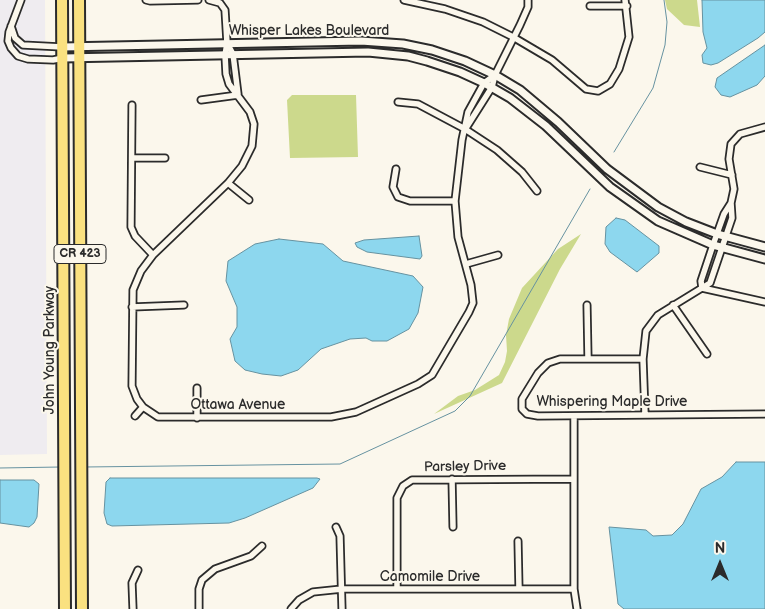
<!DOCTYPE html>
<style>
body{margin:0}
#map{position:relative;width:765px;height:609px;overflow:hidden;background:#fbf7ec;font-family:"Balsamiq Sans",sans-serif}
canvas{display:block}
.north{position:absolute;left:695px;top:539px;width:50px;height:50px;-webkit-text-stroke:4px #fbf7ec;paint-order:stroke;rotate:0deg;font-size:14px;font-weight:700;line-height:20px;text-align:center;color:#2b2b2b}
.north::after{content:'';display:block;margin:auto;width:18px;height:22px;background:#2b2b2b;clip-path:polygon(50% 0,100% 100%,50% 72%,0 100%)}
</style>
<div id="map">
<canvas width="765" height="609"></canvas>
<div class="north">N</div>
</div>
<script>
const ctx = document.querySelector('canvas').getContext('2d');
ctx.lineJoin = 'round';
function fill(path, color) { ctx.fillStyle = color; ctx.fill(path, 'evenodd'); }
const toPath = rows => new Path2D(rows.map(r => 'M' + r).join(''));
function strokePath(path, color, width, dash) { ctx.strokeStyle = color; ctx.lineWidth = width; ctx.lineCap = dash ? 'butt' : 'round'; ctx.setLineDash(dash || []); ctx.stroke(path); }
function write(font, color, halo, rows, align = 'center') {
  ctx.font = font + ' "Balsamiq Sans",sans-serif'; ctx.lineWidth = 4; ctx.setLineDash([]); ctx.textBaseline = 'middle'; ctx.strokeStyle = halo; ctx.fillStyle = color; for (const [text, x, y, turn = 0] of rows) {
    ctx.save(); ctx.translate(x, y); ctx.rotate((+turn || 0) * Math.PI / 180); ctx.textAlign = isNaN(turn) ? turn : align; if (halo) ctx.strokeText(text, 0, 0); ctx.fillText(text, 0, 0); ctx.restore();
  }
}
const built = toPath([
 [0,0,45,0,47,454,0,455]
]);
const green = toPath([
 [665,0,697,0,700,27,684,25,667,9],
 [292,95,356,95,358,157,290,158,287,100],
 [581,234,560,269,502,383,434,414,458,396,475,390,499,375,505,362,507,351,506,335,509,319,522,288,558,249]
]);
const water = toPath([
 [702,0,765,0,765,32,758,38,718,63,711,65,703,63,702,55,707,48,703,32,702,0],
 [765,45,765,76,757,85,730,97,721,95,715,87,717,78,765,45],
 [616,218,625,220,659,246,659,253,637,272,610,252,605,244,606,227,616,218],
 [419,236,422,256,420,259,367,252,357,247,355,243,364,240,419,236],
 [279,239,323,244,343,261,413,276,423,287,418,313,409,329,387,341,372,341,366,338,350,339,321,349,298,370,281,376,262,374,245,370,235,361,230,339,237,327,237,307,226,281,228,261,255,244,279,239],
 [736,462,765,462,765,609,624,609,618,604,609,527,646,530,653,536,672,535,683,524,701,489,722,477,736,462],
 [110,478,317,478,320,479,313,488,245,518,229,523,112,526,107,524,104,513,106,482,110,478],
 [0,480,34,480,39,484,37,517,34,523,29,527,0,523,0,480]
]);
const stream = toPath([
 [614,152,653,88,665,45,667,22,664,0],
 [85,467,340,464,455,411,470,396,590,189],
 [0,468,61,467]
]);
const minor = toPath([
 [21,0,9,32,8,41,11,48,18,56,28,59,53,60,63,58],
 [146,0,150,1,198,0],
 [209,0,220,3,225,10,227,43,225,55,226,74,229,84,250,112,254,124,252,146,242,166,228,183,153,255,141,271,133,290,132,386,137,399,143,407,158,417,331,417,356,412,418,384,432,375,469,312,473,303,471,285,458,237,455,201,462,140,468,112,484,83,495,75],
 [404,0,445,9,483,22,513,37,552,60,586,89,598,91,610,84,619,69,629,37,625,0],
 [590,6,627,6],
 [11,26,15,38,23,45,62,47],
 [227,43,233,54,238,94],
 [201,100,238,95],
 [398,102,418,104,465,129,497,150,522,172,537,191],
 [132,105,131,227,135,236,153,255],
 [466,128,492,87,495,75,520,25,528,7,528,0],
 [132,158,165,158],
 [700,167,732,175],
 [396,169,393,187,398,197,410,201,455,201],
 [228,183,249,200],
 [466,264,498,255],
 [702,288,701,281,713,245,724,214,731,203],
 [702,288,765,302],
 [587,305,588,358],
 [673,305,707,354],
 [132,307,184,305],
 [643,359,560,359,548,363,538,373,522,399,522,409,527,414,538,416,765,414],
 [197,388,197,418],
 [645,414,643,359,646,331,658,315,710,283,732,218,731,203,734,189,729,159,731,144,740,134,765,127],
 [135,416,143,407],
 [574,416,574,589,577,609],
 [452,479,453,527],
 [336,527,340,536,342,609],
 [518,541,519,589],
 [397,589,397,498,403,486,412,480,574,479],
 [133,609,132,583,138,570],
 [199,609,199,589,202,580,215,569,251,556,262,546],
 [291,609,299,600,313,592,342,589,574,589]
]);
const tertiary = toPath([
 [62,47,361,41,403,44,432,50,465,61,495,75,520,90,558,122,607,169,658,207,686,222,717,234,765,247],
 [63,58,368,52,408,56,427,61,460,72,484,83,510,98,546,126,610,187,658,221,713,245,765,259]
]);
const trunk = toPath([
 [62,0,65,609],
 [79,0,82,609]
]);
const shields = [
 [80,254,52]
];
const shieldNames = [
 ["CR 423",80,254]
];
const streetNames = [
 ["Whisper Lakes Boulevard",309,31],
 ["John Young Parkway",50,350,-90],
 ["Whispering Maple Drive",612,402],
 ["Ottawa Avenue",238,405],
 ["Parsley Drive",465,467,-1],
 ["Camomile Drive",430,577]
];
fill(built, '#efecf0');
fill(green, '#ccd98c');
fill(water, '#8dd7ee');
strokePath(water, '#6692a0', 1);
strokePath(stream, '#6692a0', 1);
strokePath(minor, '#2b2b2b', 9);
strokePath(tertiary, '#2b2b2b', 11);
strokePath(trunk, '#2b2b2b', 14);
strokePath(minor, '#fbf7ec', 5.5);
strokePath(tertiary, '#fbf7ec', 7);
strokePath(trunk, '#fae180', 10);
for (const [x, y, w] of shields) { const box = new Path2D(); box.roundRect(x - w / 2, y - 9.5, w, 19, 4); ctx.fillStyle = '#fbf7ec'; ctx.fill(box); strokePath(box, '#2b2b2b', 1); }
write('bold 12px', '#2b2b2b', null, shieldNames);
write('14px', '#2b2b2b', '#fbf7ec', streetNames);
</script>
